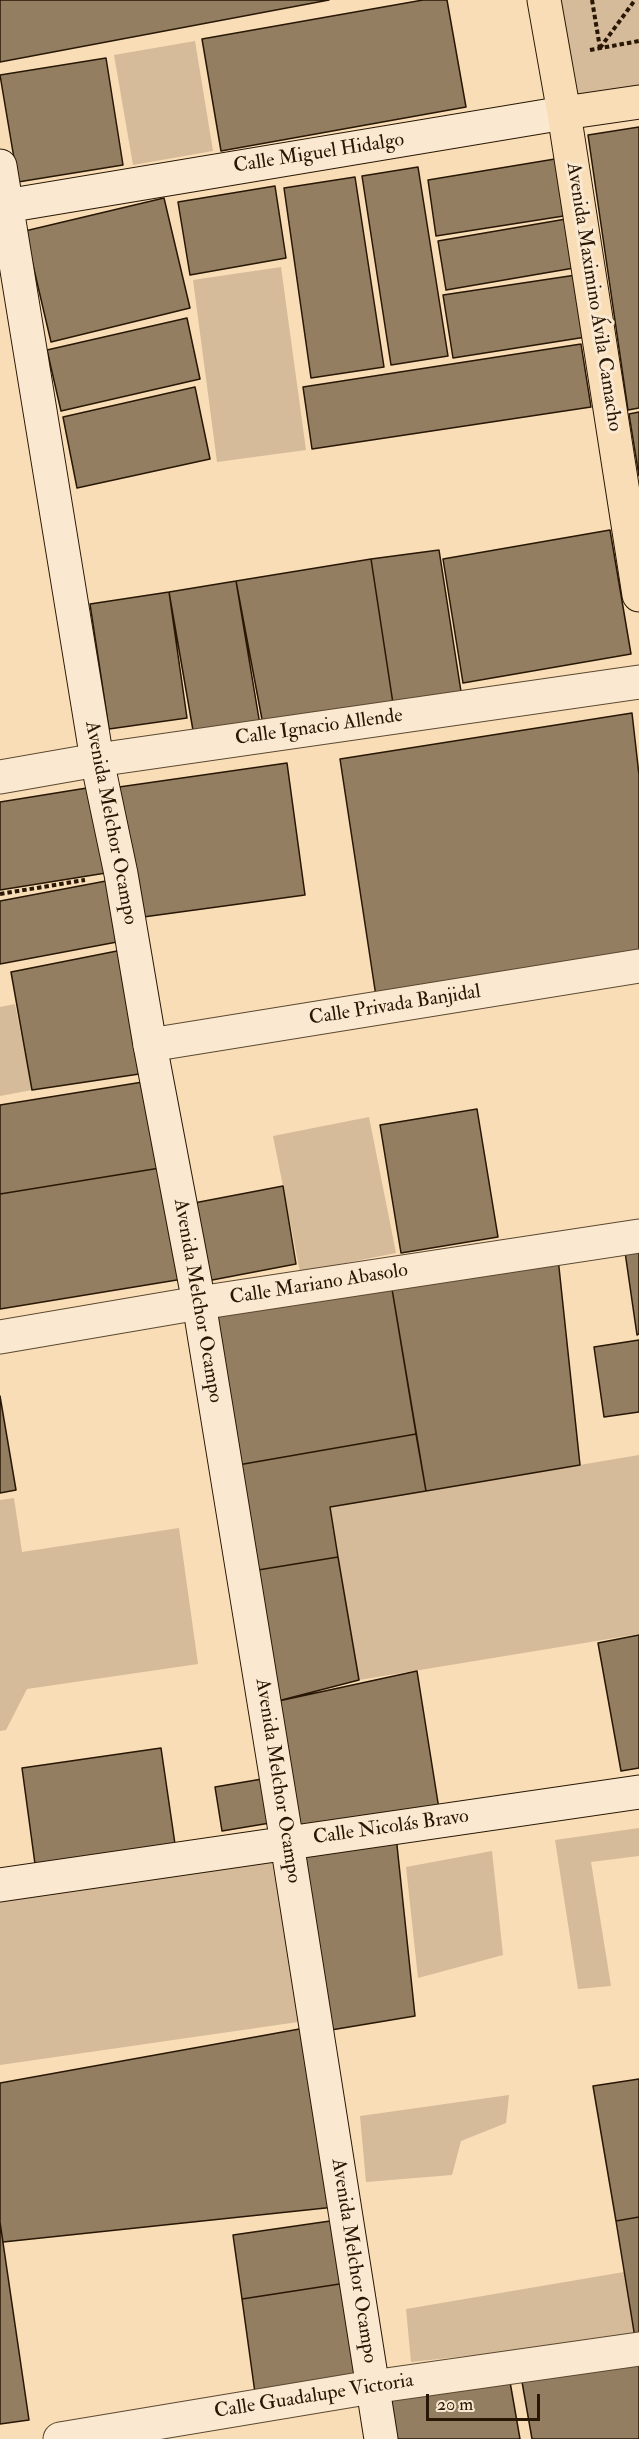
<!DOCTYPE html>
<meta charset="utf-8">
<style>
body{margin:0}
#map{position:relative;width:639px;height:2439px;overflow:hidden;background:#f8ddb7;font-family:"IM FELL Double Pica",serif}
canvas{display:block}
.scale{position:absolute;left:426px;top:2394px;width:114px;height:27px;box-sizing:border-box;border:3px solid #281704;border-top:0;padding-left:8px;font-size:18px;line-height:21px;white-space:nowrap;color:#281704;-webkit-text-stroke:4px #fae9d0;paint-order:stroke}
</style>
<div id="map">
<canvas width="639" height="2439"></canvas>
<div class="scale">20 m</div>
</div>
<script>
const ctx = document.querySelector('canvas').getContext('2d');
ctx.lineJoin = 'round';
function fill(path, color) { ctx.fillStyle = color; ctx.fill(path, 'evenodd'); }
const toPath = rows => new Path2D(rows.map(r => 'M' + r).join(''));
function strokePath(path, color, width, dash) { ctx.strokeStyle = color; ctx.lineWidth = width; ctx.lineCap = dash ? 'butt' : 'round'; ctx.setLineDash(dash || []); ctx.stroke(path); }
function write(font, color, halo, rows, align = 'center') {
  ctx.font = font + ' "IM FELL Double Pica",serif'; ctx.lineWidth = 6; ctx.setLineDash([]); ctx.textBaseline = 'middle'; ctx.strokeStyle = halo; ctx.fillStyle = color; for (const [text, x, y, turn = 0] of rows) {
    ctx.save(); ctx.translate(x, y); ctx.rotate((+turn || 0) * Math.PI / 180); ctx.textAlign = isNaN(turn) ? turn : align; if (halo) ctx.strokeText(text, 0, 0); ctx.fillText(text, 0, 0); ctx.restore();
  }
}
const green = toPath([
 [552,0,639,0,639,93,569,105],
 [195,41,213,151,133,165,114,55],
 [281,267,306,450,217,462,193,280],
 [15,1004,32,1090,0,1096,0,1007],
 [369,1117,396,1253,300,1272,273,1136],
 [639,1455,639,1634,359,1680,330,1507],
 [14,1498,22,1552,179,1528,198,1664,27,1689,6,1730,0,1731,0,1500],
 [639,1828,639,1856,591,1862,611,1986,578,1989,555,1840],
 [492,1851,503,1955,418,1978,406,1867],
 [276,1857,298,2022,0,2065,0,1893],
 [509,2095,506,2123,461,2141,452,2175,366,2182,360,2116],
 [624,2272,635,2338,411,2362,406,2309]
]);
const building = toPath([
 [0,0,329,0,0,62,0,0],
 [423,0,447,0,466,107,221,151,202,39,423,0],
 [106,58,123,165,18,182,0,75,106,58],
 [639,127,639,408,628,410,588,135,639,127],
 [561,158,570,215,436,236,428,180,561,158],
 [418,167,448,356,391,365,362,176,418,167],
 [355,177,384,367,311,378,284,188,355,177],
 [275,186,286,258,190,275,178,202,275,186],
 [164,198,190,308,51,342,25,231,164,198],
 [566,219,574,268,446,290,438,241,566,219],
 [576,275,586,337,453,358,443,295,576,275],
 [187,318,200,379,61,411,47,350,187,318],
 [581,344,591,407,312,449,303,387,581,344],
 [195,387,210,459,77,488,63,417,195,387],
 [639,412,639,476,629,414,639,412],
 [610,530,631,654,463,683,443,559,610,530],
 [439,550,462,698,394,710,371,559,439,550],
 [371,559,394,710,264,730,236,581,371,559],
 [236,581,260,725,194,736,169,592,236,581],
 [169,592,187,718,109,729,90,604,169,592],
 [632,713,639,775,639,963,377,1003,340,759,632,713],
 [287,763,305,895,136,918,119,787,287,763],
 [93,787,106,873,0,890,0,802,93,787],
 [106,881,117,942,0,964,0,901,106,881],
 [122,950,146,1073,32,1090,11,972,122,950],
 [149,1081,166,1167,0,1194,0,1105,149,1081],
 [477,1109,498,1237,401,1253,380,1125,477,1109],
 [166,1167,183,1279,0,1309,0,1194,166,1167],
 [283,1186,296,1264,207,1281,194,1203,283,1186],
 [639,1250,639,1334,637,1335,625,1252,639,1250],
 [558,1258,580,1465,426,1491,391,1283,558,1258],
 [391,1283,416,1434,238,1465,213,1314,391,1283],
 [639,1340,639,1412,604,1417,594,1347,639,1340],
 [0,1396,16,1490,0,1493,0,1396],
 [416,1434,426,1491,330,1507,338,1557,258,1570,238,1465,416,1434],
 [338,1557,359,1680,274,1702,258,1570,338,1557],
 [639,1635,639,1768,621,1771,598,1643,639,1635],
 [417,1671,439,1809,293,1835,274,1702,417,1671],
 [161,1748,175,1844,35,1864,22,1768,161,1748],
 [262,1779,270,1823,222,1831,215,1787,262,1779],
 [396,1836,415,2016,325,2031,296,1849,396,1836],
 [305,2028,335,2207,3,2242,0,2222,0,2083,305,2028],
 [639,2079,639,2217,616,2221,593,2086,639,2079],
 [639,2217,639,2337,635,2338,616,2221,639,2217],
 [337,2220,346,2283,242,2299,233,2235,337,2220],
 [0,2222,29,2420,0,2424,0,2222],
 [346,2283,362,2378,255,2393,242,2299,346,2283],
 [639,2356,639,2439,532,2439,521,2376,639,2356],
 [509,2376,520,2439,394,2439,387,2398,509,2376]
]);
const path = toPath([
 [592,0,600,48],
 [600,48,635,0],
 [590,50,639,41],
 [0,894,85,880]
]);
const street = toPath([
 [0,777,97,760,639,682],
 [150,1045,639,966],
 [0,1337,199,1303,639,1236],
 [60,2439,372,2387,639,2349]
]);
const secondary = toPath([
 [0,166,97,760,121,874,150,1045,199,1303,287,1843,381,2439],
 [0,207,564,113],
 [0,1885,639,1792]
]);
const primary = toPath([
 [544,0,564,113,639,595],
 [564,113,639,102]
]);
const streetNames = [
 ["Calle Miguel Hidalgo",319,154,-9],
 ["Avenida Maximino Ávila Camacho",593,297,81],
 ["Calle Ignacio Allende",319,728,-8],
 ["Avenida Melchor Ocampo",110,823,79],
 ["Calle Privada Banjidal",395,1006,-9],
 ["Calle Mariano Abasolo",319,1285,-9],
 ["Avenida Melchor Ocampo",197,1301,80],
 ["Avenida Melchor Ocampo",277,1781,81],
 ["Calle Nicolás Bravo",391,1828,-8],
 ["Avenida Melchor Ocampo",353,2261,81],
 ["Calle Guadalupe Victoria",314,2397,-9]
];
fill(green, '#d5bb99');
fill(building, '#947e61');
strokePath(building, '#281704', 1.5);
strokePath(street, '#5c4831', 35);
strokePath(secondary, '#281704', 35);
strokePath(primary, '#281704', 35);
strokePath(path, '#281704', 4, [4.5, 3]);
strokePath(street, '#fae9d0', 33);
strokePath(secondary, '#fae9d0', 33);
strokePath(primary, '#f8ddb7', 33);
write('20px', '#281704', '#fae9d0', streetNames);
</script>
